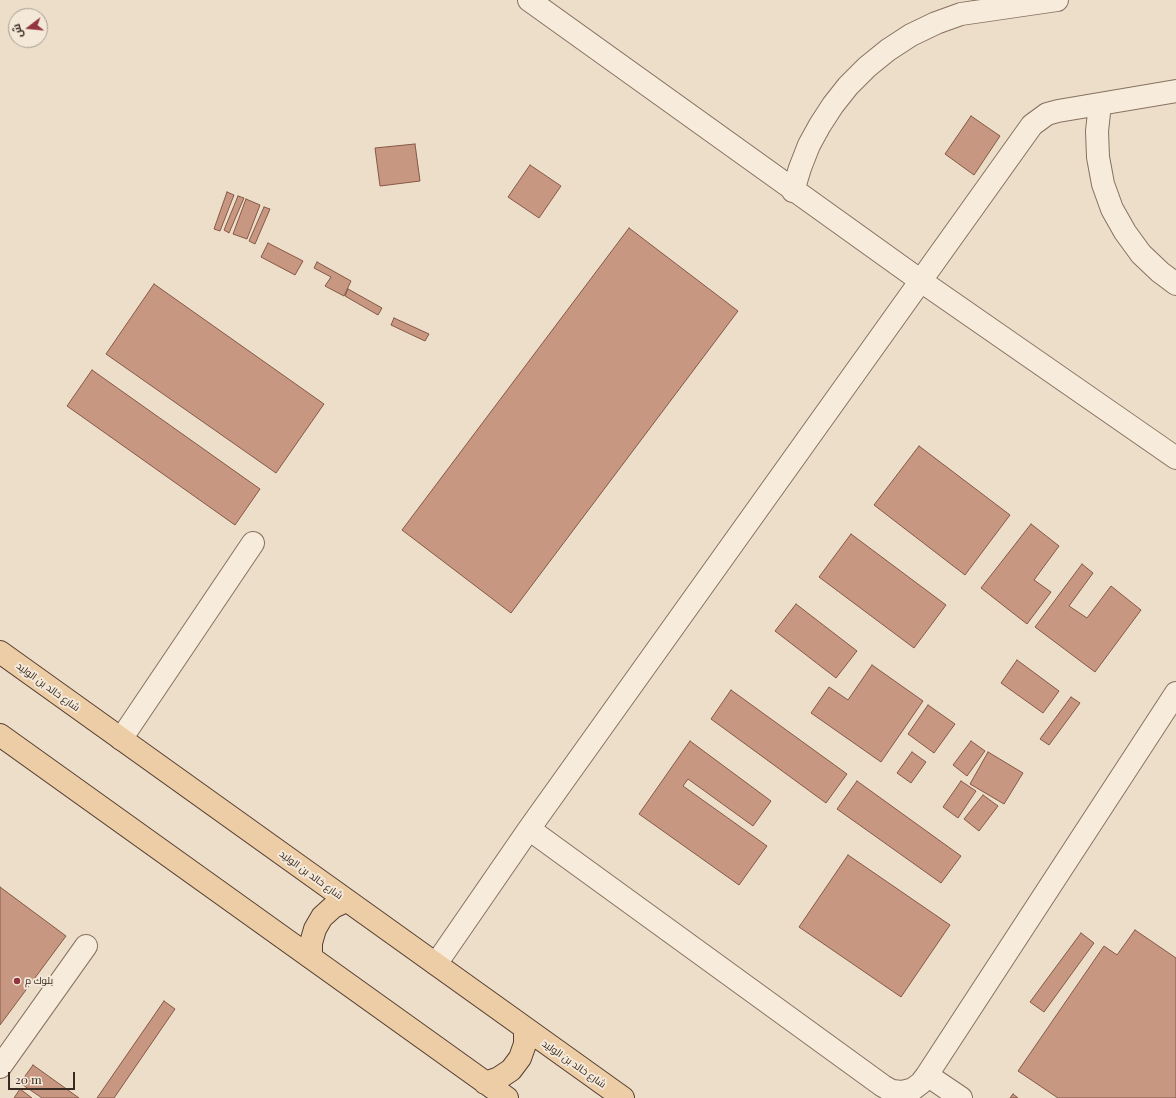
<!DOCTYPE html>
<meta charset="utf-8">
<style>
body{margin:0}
#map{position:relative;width:1176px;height:1098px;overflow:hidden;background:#ecdec9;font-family:"Playfair Display",Cairo,serif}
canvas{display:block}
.north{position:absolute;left:8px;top:8px;width:40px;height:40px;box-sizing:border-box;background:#f4e9d9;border:1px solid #a99d8f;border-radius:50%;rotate:254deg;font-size:11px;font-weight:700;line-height:16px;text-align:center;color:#392a21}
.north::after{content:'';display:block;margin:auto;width:14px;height:18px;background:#92333f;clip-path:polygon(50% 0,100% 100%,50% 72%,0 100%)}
.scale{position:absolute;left:8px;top:1072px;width:67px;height:18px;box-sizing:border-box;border:2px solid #392a21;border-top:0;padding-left:5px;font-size:12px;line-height:14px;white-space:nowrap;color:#392a21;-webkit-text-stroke:3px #f4e9d9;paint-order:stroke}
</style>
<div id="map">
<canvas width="1176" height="1098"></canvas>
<div class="north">ش</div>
<div class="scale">20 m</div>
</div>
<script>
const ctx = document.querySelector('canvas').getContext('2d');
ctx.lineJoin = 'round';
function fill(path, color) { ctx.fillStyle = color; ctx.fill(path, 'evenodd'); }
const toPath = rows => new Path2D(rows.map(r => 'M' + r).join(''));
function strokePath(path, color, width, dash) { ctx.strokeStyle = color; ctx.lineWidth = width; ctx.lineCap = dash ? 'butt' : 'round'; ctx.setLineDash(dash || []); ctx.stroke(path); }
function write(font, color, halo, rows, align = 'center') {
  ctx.font = font + ' "Playfair Display",Cairo,serif'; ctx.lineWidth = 4; ctx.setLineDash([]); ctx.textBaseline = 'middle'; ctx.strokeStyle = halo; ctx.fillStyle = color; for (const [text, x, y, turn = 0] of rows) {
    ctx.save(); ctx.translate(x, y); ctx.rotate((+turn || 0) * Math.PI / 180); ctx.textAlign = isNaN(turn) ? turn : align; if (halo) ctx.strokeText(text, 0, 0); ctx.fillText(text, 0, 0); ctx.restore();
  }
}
const building = toPath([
 [971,116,1000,136,974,175,945,154,971,116],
 [415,144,420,181,380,186,375,148,415,144],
 [530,165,561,186,539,218,508,197,530,165],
 [227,192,234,195,220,231,214,229,227,192],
 [238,196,244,198,229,233,224,230,238,196],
 [246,199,260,205,247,239,233,234,246,199],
 [264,207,270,209,255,244,249,241,264,207],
 [629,228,738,311,511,613,402,530,629,228],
 [268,243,303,261,295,275,261,257,268,243],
 [317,262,351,281,344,296,325,286,331,277,314,268,317,262],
 [154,284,324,404,276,473,106,354,154,284],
 [348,289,382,308,378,315,345,296,348,289],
 [394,318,429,334,425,341,391,325,394,318],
 [92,370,260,489,235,525,67,406,92,370],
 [919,446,1010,515,965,575,874,505,919,446],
 [1031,524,1059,546,1034,580,1051,592,1027,624,981,588,1031,524],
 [851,534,946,605,914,648,819,577,851,534],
 [1082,564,1093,573,1069,606,1087,618,1111,586,1141,610,1095,672,1035,627,1082,564],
 [796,604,857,651,836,678,775,631,796,604],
 [1017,660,1059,691,1043,713,1001,683,1017,660],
 [872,665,923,701,881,762,811,713,829,687,848,700,872,665],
 [731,690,847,774,826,803,711,719,731,690],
 [1071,697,1080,703,1049,745,1040,739,1071,697],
 [928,705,955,724,934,753,908,734,928,705],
 [690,741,771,801,753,826,688,779,683,786,767,846,739,885,639,814,690,741],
 [971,741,985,751,967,776,953,765,971,741],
 [912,752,926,762,911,783,897,773,912,752],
 [988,752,1023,773,1004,804,970,784,988,752],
 [857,781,961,856,941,883,837,809,857,781],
 [961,781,976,791,958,818,943,807,961,781],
 [983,795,998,806,979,831,964,819,983,795],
 [848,855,950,925,901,997,799,927,848,855],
 [0,887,66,936,0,1025,0,887],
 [1135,930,1176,958,1176,1098,1058,1098,1018,1071,1104,946,1117,955,1135,930],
 [1081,933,1094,943,1044,1012,1030,1002,1081,933],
 [164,1001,175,1009,114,1098,97,1098,164,1001],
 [33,1065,79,1098,42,1098,20,1083,33,1065],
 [20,1089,32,1098,14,1098,20,1089],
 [1013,1094,1018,1098,1010,1098,1013,1094]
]);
const minor = toPath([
 [529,0,921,281,1176,458],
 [1100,104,1097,131,1098,157,1103,184,1112,209,1125,232,1141,254,1160,272,1176,284],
 [793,191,800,168,809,145,820,125,833,105,848,86,867,67,888,50,911,35,936,23,961,14,1057,0],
 [121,739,253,543],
 [529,829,883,1086,892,1091,902,1092,913,1089,921,1083,927,1075,1176,693],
 [436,964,529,829,1032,125,1047,114,1058,111,1176,91],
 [0,1067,86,946],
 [927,1075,961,1098]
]);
const major = toPath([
 [0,652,623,1098],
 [0,735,507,1098],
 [311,957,311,943,315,929,322,917,333,907,346,901],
 [485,1083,499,1078,511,1070,520,1058,525,1044,525,1030]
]);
const markers = [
 [17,981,4,"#92333f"]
];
const streetNames = [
 ["شارع خالد بن الوليد",48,687,36],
 ["شارع خالد بن الوليد",311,875,36],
 ["شارع خالد بن الوليد",574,1064,35]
];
const poiNames = [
 ["بلوك م",25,981]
];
fill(building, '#c79782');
strokePath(building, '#855846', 1);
strokePath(minor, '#87705f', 24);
strokePath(major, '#563f33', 24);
strokePath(minor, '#f7ecdc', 22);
strokePath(major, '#eccda5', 22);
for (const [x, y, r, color] of markers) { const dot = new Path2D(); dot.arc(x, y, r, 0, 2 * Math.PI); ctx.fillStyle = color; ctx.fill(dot); strokePath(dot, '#f4e9d9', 1.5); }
write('10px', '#392a21', '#f4e9d9', streetNames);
write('10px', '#392a21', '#f4e9d9', poiNames, 'left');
</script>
